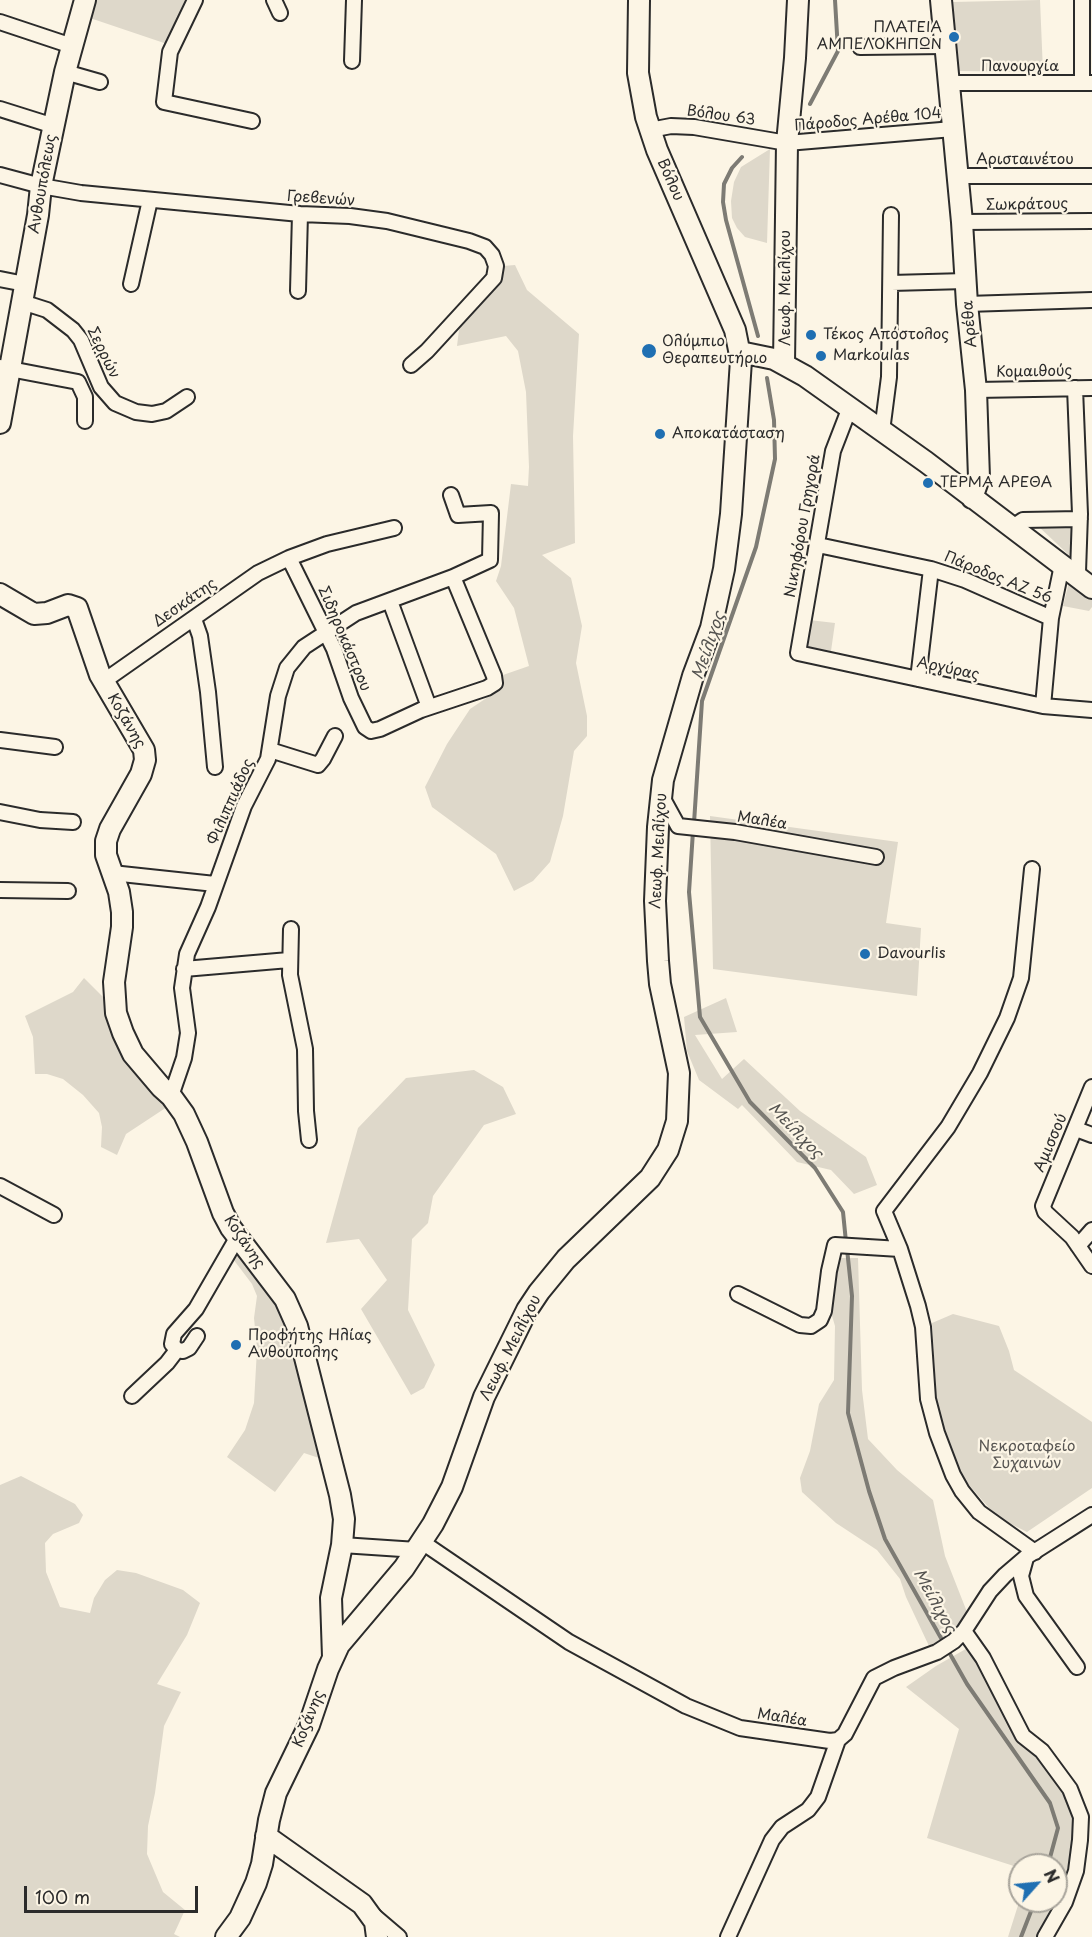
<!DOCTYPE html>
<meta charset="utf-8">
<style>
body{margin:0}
#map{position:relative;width:1092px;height:1937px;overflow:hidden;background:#fcf5e5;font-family:"Playpen Sans",sans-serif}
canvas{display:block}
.north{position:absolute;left:1008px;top:1853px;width:60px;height:60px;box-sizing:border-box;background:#fcf5e5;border:2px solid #a8a49b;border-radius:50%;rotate:63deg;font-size:16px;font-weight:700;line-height:24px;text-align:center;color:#2b2b2b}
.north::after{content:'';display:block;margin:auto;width:21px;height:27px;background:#1f6fb2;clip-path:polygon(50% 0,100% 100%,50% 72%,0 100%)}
.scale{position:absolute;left:24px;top:1886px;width:174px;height:27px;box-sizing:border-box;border:3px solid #2b2b2b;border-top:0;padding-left:8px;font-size:18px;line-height:21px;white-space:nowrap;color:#2b2b2b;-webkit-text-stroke:4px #fcf5e5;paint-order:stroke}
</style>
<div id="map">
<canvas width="1092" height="1937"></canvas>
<div class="north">N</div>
<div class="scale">100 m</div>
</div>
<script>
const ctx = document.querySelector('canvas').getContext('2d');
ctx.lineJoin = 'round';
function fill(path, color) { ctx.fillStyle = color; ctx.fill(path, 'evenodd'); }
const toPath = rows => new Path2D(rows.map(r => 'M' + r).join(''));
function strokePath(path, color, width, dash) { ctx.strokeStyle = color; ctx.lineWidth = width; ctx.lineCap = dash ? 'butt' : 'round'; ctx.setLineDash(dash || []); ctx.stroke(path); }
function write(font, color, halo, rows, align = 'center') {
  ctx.font = font + ' "Playpen Sans",sans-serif'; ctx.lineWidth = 4.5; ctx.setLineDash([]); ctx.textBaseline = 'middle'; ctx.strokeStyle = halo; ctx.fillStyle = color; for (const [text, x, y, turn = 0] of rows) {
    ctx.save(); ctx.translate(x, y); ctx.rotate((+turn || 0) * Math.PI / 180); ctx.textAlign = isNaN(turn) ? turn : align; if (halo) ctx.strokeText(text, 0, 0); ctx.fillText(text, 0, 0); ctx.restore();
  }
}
const green = toPath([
 [92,0,191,0,170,45,87,17],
 [1040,0,1043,72,959,71,953,2],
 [770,149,767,243,745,237,737,228,732,218,731,201,734,182,741,167],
 [515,265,527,290,579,334,573,436,575,543,542,555,571,578,582,626,576,663,587,716,587,736,574,751,563,816,550,862,533,881,514,891,496,854,432,807,425,787,447,744,470,709,500,689,503,675,529,666,514,608,496,581,501,566,511,484,528,486,529,467,526,392,518,351,506,336,457,346,459,330,465,318,499,280,503,266],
 [1038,526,1071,526,1071,557],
 [1070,578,1092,596,1092,607,1089,611,1063,606],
 [809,620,835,623,831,651,805,646],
 [710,816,898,842,886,923,921,928,917,996,713,969],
 [84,978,104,998,112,1035,120,1053,167,1107,126,1134,117,1155,101,1147,102,1127,99,1113,83,1095,63,1079,47,1074,35,1074,33,1037,25,1016,73,992],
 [726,998,737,1032,695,1035,722,1079,744,1059,800,1111,866,1157,877,1185,854,1194,831,1170,797,1162,742,1105,738,1109,699,1080,687,1051,684,1017],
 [474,1070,503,1087,516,1114,484,1125,433,1196,428,1223,412,1239,408,1310,435,1365,424,1388,411,1395,361,1309,387,1280,359,1239,326,1243,358,1128,406,1078],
 [237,1250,279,1299,325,1460,304,1453,275,1492,227,1457,245,1430,254,1403,257,1349,254,1318,257,1296,252,1284,233,1259],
 [839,1258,858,1258,862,1390,868,1439,897,1470,933,1500,945,1556,967,1612,951,1634,929,1646,906,1597,900,1579,877,1550,836,1523,802,1492,800,1478,810,1451,819,1404,834,1380,835,1326,830,1309,831,1290],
 [953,1314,999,1326,1009,1351,1014,1370,1092,1422,1092,1488,1027,1532,997,1517,961,1476,948,1446,937,1409,932,1323],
 [21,1476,75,1504,83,1515,79,1523,53,1534,45,1543,46,1572,60,1607,90,1613,94,1598,105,1580,117,1570,136,1573,183,1590,200,1603,187,1635,157,1684,181,1692,164,1726,155,1793,148,1826,147,1854,163,1892,185,1910,174,1934,180,1937,0,1937,0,1485],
 [971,1646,1035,1751,1063,1789,1074,1818,1070,1861,1056,1898,1056,1865,1020,1865,1020,1868,927,1838,959,1729,906,1687,936,1666],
 [1020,1899,1020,1901,1054,1901,1037,1937,1008,1937]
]);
const stream = toPath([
 [810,104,838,51,835,0],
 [742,157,732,168,724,184,723,202,726,220,758,336],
 [694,823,702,701,756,547,775,459,774,420,767,378],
 [693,831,689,892,700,1017,750,1102,815,1168,843,1212,846,1242],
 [847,1249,852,1296,848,1413,869,1491,885,1539,967,1684,1050,1803,1058,1828,1048,1865],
 [1021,1937,1035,1901]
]);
const street = toPath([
 [195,0,170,52,164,102,252,121],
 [274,0,280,13],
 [1082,0,1082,83],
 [0,22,72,46],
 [860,47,945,46],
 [352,61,354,0],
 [65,72,100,82],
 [949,83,1092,83],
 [0,109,54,126],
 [650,130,671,126,694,127,787,143,953,129],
 [0,175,41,186,81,193,300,214,350,216,387,221,469,241,485,247,492,255,496,266,494,278,427,351,411,365],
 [958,176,1092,176],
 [962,222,1092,221],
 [0,279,25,284],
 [891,283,966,281],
 [131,284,150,200],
 [298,291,300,214],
 [22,302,47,310,73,330,81,340,101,387,115,403,136,412,152,414,166,411,187,397],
 [967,304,1092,300],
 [0,367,78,382,85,397,85,421],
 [1075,388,1080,514,1078,572],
 [976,390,1092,388],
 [850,407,833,451,798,653,1043,706,1092,710],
 [882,431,889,377,891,215],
 [1013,529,1017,524,1023,520,1080,519],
 [818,545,931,569,965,580,1051,618],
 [289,558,334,649,351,698,365,727,371,731,380,729,421,710,487,688,495,683,494,676,453,577],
 [390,601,429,707],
 [194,619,200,636,208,692,215,767],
 [918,679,931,569],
 [104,681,258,573,289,558,327,544,394,528],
 [1043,706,1051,618,1062,565],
 [0,740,55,747],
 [270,750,318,765,323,759,335,736],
 [661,795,678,826,735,832,876,857],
 [0,812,40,820,73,822],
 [1032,869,1021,978,1007,1018,980,1073,948,1127,884,1211,900,1249,918,1306,923,1327,928,1399,937,1433,953,1475,962,1491,979,1512,1035,1552],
 [112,873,215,884],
 [0,890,68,891],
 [291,929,290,975,305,1049,306,1111,309,1140],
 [184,969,289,960],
 [1092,1087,1043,1206,1045,1212,1072,1237,1092,1266],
 [171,1096,184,1058,188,1033,182,988,187,954,208,907,244,806,268,759,278,696,287,668,304,647,356,613,453,577,490,560,491,513,458,515,451,495],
 [1076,1129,1092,1135],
 [0,1186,54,1215],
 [1078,1246,1092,1230],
 [738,1294,800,1325,811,1326,820,1320,824,1311,829,1271,835,1245,900,1249],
 [197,1336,189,1348,183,1351,177,1350,172,1344,174,1334,196,1309,237,1238],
 [132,1396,167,1363,177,1350],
 [422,1542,569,1642,686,1706,740,1728,830,1741,838,1740,845,1734,874,1678,894,1668,937,1652,954,1641,964,1631,990,1591,1005,1575,1026,1557,1092,1515],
 [342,1545,417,1550],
 [1026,1558,1021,1576,1026,1596,1077,1667],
 [964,1631,983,1658,1023,1736,1042,1751,1070,1789,1081,1817,1080,1840,1076,1871,1065,1902,1045,1937],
 [372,1914,399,1937],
 [728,1937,772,1840,782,1827,808,1810,818,1797,838,1740]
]);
const secondary = toPath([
 [941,0,962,222,967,304,976,390,979,478,972,498],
 [740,352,774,359,805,376,926,462,1092,588],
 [784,363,787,143,795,58,798,0],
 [0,423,38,215,41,186,65,72,85,0],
 [0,594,34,614,47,613,68,605,77,608,100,675,144,750,145,760,141,774,110,829,106,841,106,855,119,892,122,912,122,927,114,982,116,1013,123,1033,133,1054,161,1087,171,1096,184,1114,197,1142,223,1213,231,1228,285,1299,297,1326,340,1495,344,1519,342,1545,331,1598,333,1657],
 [266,1836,362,1904,375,1922,377,1937],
 [226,1937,240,1918,256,1883,262,1864,269,1820,276,1793,309,1725,328,1669,339,1645,404,1568,433,1524,452,1487,484,1397,527,1310,539,1292,566,1259,650,1178,668,1150,677,1121,679,1073,660,984,658,961,655,901,658,827,663,780,693,676,711,628,724,569,731,514,741,360,735,330,657,150,646,117,638,73,639,0]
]);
const markers = [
 [954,37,6,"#1f6fb2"],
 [811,335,6,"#1f6fb2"],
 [649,351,8,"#1f6fb2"],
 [821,356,6,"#1f6fb2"],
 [660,434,6,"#1f6fb2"],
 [928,483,6,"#1f6fb2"],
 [865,954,6,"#1f6fb2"],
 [236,1345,6,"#1f6fb2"]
];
const poiNames = [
 ["ΠΛΑΤΕΙΑ",942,28,"right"],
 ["ΑΜΠΕΛΟΚΗΠΩΝ",942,45,"right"],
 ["Τέκος Απόστολος",823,335],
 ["Ολύμπιο",662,342],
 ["Θεραπευτήριο",662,359],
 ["Markoulas",833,356],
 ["Αποκατάσταση",672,434],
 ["ΤΕΡΜΑ ΑΡΕΘΑ",940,483],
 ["Davourlis",877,954],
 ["Προφήτης Ηλίας",248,1336],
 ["Ανθούπολης",248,1353]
];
const streetNames = [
 ["Πανουργία",1020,67],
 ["Βόλου 63",721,116,8],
 ["Πάροδος Αρέθα 104",868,120,-5],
 ["Αρισταινέτου",1025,160],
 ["Βόλου",670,180,66],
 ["Ανθουπόλεως",43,184,-80],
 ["Γρεβενών",321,199,4],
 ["Σωκράτους",1027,205,-1],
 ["Λεωφ. Μειλίχου",786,288,-90],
 ["Αρέθα",970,324,-95],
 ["Σερρών",103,353,64],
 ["Κομαιθούς",1034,372,-1],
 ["Νικηφόρου Γρηγορά",803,526,-80],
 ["Πάροδος AZ 56",998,578,22],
 ["Δεσκάτης",185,603,-35],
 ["Σιδηροκάστρου",344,639,67],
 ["Αργύρας",948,669,12],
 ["Κοζάνης",126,721,60],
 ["Φιλιππιάδος",231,802,-66],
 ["Μαλέα",762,821,9],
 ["Λεωφ. Μειλίχου",659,851,-87],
 ["Αμισσού",1051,1143,-67],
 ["Κοζάνης",244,1242,56],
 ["Λεωφ. Μειλίχου",511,1348,-63],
 ["Μαλέα",782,1718,9],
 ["Κοζάνης",309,1719,-68]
];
const parkNames = [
 ["Νεκροταφείο",1027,1447],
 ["Συχαινών",1027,1464]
];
const waterNames = [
 ["Μείλιχος",709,646,-71],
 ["Μείλιχος",795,1131,46],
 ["Μείλιχος",934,1601,61]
];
fill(green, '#ded8ca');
strokePath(stream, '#7d7b74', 4);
strokePath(street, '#2b2b2b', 18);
strokePath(secondary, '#2b2b2b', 24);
strokePath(street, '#fcf5e5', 14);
strokePath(secondary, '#fcf5e5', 20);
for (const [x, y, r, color] of markers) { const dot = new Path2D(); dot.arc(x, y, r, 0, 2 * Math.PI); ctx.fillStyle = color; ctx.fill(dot); strokePath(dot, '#fcf5e5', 2); }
write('15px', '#2b2b2b', '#fcf5e5', poiNames, 'left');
write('15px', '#2b2b2b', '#fcf5e5', streetNames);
write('15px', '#585653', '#fcf5e5', parkNames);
write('italic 16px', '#545350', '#fcf5e5', waterNames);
</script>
